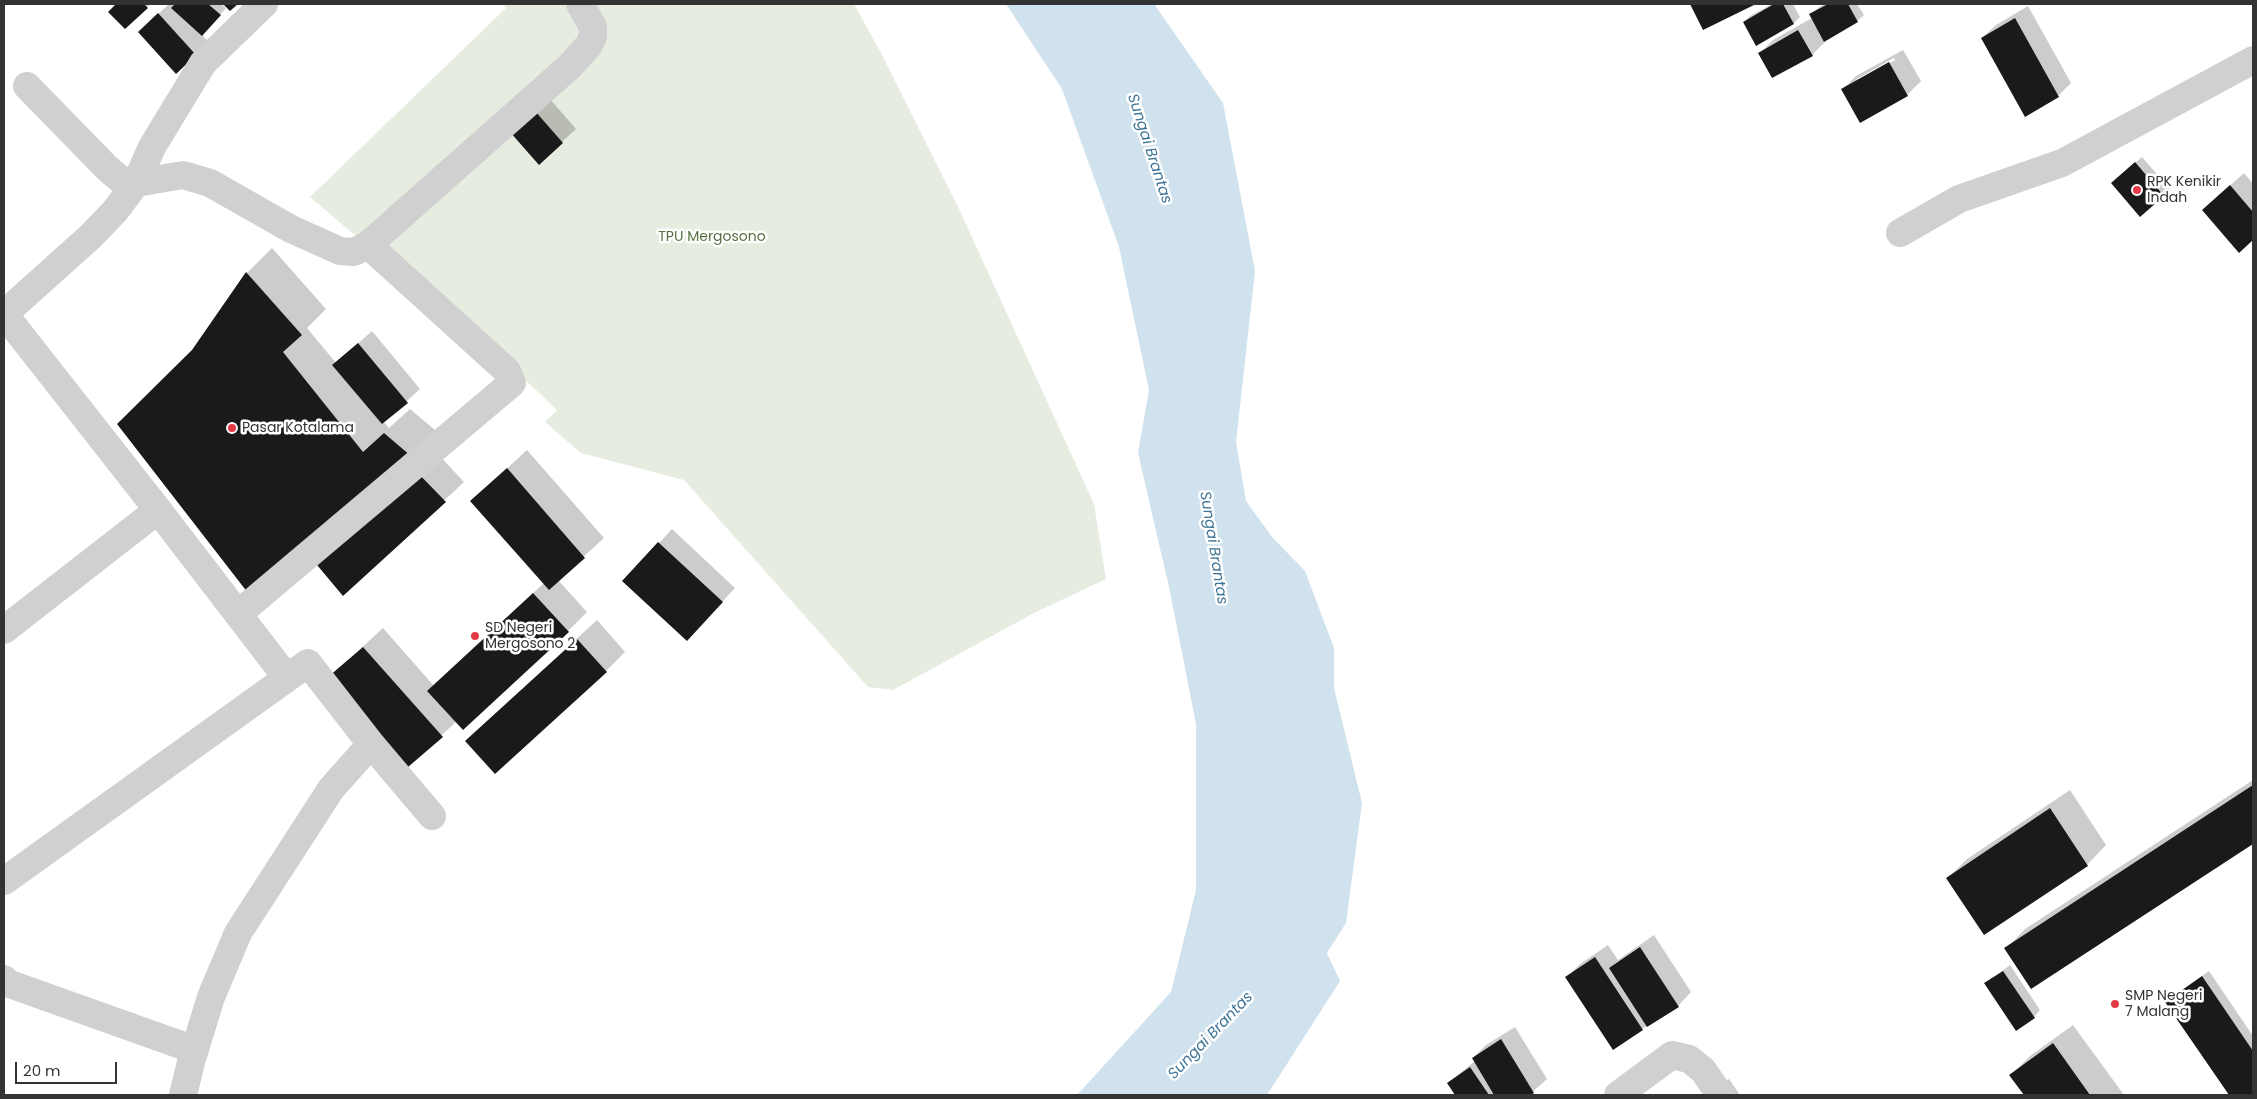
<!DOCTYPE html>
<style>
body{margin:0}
#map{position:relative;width:2257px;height:1099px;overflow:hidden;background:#fff;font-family:Poppins,sans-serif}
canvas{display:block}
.frame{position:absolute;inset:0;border:5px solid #333;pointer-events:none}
.scale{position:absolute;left:15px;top:1062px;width:102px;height:22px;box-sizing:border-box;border:2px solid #333;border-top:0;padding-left:6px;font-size:15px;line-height:18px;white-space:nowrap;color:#333;-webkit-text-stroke:4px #fff;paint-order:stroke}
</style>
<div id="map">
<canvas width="2257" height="1099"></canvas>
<div class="frame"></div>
<div class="scale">20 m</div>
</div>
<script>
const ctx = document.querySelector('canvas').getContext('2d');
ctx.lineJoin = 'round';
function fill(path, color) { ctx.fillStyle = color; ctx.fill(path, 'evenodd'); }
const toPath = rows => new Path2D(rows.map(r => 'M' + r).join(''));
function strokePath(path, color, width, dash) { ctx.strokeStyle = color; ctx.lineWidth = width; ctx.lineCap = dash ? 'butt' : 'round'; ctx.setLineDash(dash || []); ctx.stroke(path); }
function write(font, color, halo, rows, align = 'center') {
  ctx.font = font + ' Poppins,sans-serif'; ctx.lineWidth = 5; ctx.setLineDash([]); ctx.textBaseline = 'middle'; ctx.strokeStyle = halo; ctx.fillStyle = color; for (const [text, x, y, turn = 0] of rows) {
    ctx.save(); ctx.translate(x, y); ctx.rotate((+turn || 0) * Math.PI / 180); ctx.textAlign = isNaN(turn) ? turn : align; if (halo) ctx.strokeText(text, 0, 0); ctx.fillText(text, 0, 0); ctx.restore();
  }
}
const green = toPath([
 [503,4,854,4,881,53,959,209,1094,504,1106,579,1034,613,893,690,868,687,684,480,581,453,545,422,557,410,520,375,310,197,506,8]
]);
const water = toPath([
 [1006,4,1154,4,1223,103,1255,271,1236,442,1246,501,1272,537,1305,571,1334,648,1334,688,1362,803,1346,923,1327,953,1340,981,1267,1095,1077,1095,1171,992,1196,890,1196,724,1169,587,1138,453,1149,390,1119,247,1062,89]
]);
const shadow = toPath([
 [117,4,150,4,125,28,110,12],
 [169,4,221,4,226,8,202,35,208,41,195,54,153,19],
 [1691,4,1753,4,1703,28],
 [1772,4,1793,4,1800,17,1794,23,1757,45,1744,22,1750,16],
 [1824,4,1857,4,1864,15,1857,21,1824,40,1825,42,1812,55,1760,53,1773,40,1812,18,1810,14],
 [2028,6,2071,83,2058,96,1982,38,1996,25],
 [1903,50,1921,81,1907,95,1860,121,1843,89,1856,76],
 [1894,58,1895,60,1857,82,1857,79],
 [549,98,576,129,539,163,512,132],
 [2142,157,2170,189,2163,195,2119,177],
 [2244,173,2253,184,2253,239,2239,251,2203,210],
 [272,248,326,309,307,328,336,363,372,331,420,389,384,422,389,428,410,409,435,430,410,455,249,591,194,349,247,273],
 [527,450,604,538,558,580,587,612,568,631,457,721,408,766,330,677,383,628,434,686,544,583,472,501],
 [436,452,464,482,343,595],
 [672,529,735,588,700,626,624,581],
 [597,620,625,652,606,671,466,741],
 [2253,780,2253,842,2031,988,2006,949,2025,929],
 [2070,790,2106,845,2087,865,1948,878,1967,859],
 [1654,935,1691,992,1678,1006,1642,1029,1567,977,1580,964,1608,945,1618,960],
 [2010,965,2040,1010,2034,1017,1986,983],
 [2209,971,2253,1036,2253,1095,2231,1095,2167,1002],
 [2073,1025,2124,1095,2026,1095,2011,1075,2030,1056],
 [1515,1027,1547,1079,1529,1095,1456,1095,1448,1083,1475,1061,1473,1058,1486,1045],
 [1729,1079,1740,1095,1707,1095]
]);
const building = toPath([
 [116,4,144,4,148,8,125,29,108,12],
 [175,4,208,4,221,15,202,36,171,8],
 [223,4,238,4,230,11],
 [1690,4,1756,4,1703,30],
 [1774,4,1783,4,1794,24,1756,46,1743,22],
 [1828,4,1848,4,1858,22,1824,42,1809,14],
 [158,13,196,55,176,74,138,32],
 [2015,18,2059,97,2025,117,1981,38],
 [1798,30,1813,56,1772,78,1758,53],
 [1889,62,1908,96,1860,123,1841,89],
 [535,111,563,143,539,165,510,132],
 [2135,162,2164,196,2140,217,2111,183],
 [2230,185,2253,212,2253,240,2239,253,2202,210],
 [246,272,302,335,283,352,363,452,384,433,411,456,248,593,117,424,192,350],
 [358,343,408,403,382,424,332,365],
 [507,468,585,558,549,590,470,501],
 [416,471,446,502,343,596,312,559],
 [658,542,723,602,687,641,622,581],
 [533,593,569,632,463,730,427,691],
 [577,639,607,672,495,774,465,741],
 [363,647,443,737,408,767,328,677],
 [2253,785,2253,844,2031,989,2004,948],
 [2050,808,2088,866,1984,935,1946,878],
 [1640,947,1679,1007,1647,1027,1609,968],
 [1595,957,1643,1030,1613,1050,1565,977],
 [2003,971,2035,1018,2016,1031,1984,983],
 [2202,976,2253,1051,2253,1095,2229,1095,2165,1002],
 [1501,1039,1534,1093,1531,1095,1494,1095,1472,1058],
 [2053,1043,2090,1095,2024,1095,2009,1075],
 [1470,1067,1489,1095,1455,1095,1447,1083]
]);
const street = toPath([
 [27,86,107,168,120,179,136,183,183,175,210,183,291,229,340,251,354,252,368,245,570,66,589,45,593,36,593,27,580,4],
 [1900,233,1959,199,2062,163,2253,60],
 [4,314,158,510,287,678,308,663,371,744,432,816],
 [4,314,91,236,115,211,136,183,152,147,203,63,264,4],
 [238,614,512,383,507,371,368,245],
 [4,630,158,510],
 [4,881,287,678],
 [4,979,7,983,195,1050],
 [183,1095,191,1062,211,997,238,933,331,789,371,744],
 [1618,1095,1672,1055,1689,1059,1703,1070,1720,1095]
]);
const markers = [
 [2137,190,5,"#e63946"],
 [232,428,5,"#e63946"],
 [475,636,5,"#e63946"],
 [2115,1004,5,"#e63946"]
];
const poiNames = [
 ["RPK Kenikir",2147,182],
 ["Indah",2147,198],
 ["Pasar Kotalama",242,428],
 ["SD Negeri",485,628],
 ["Mergosono 2",485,644],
 ["SMP Negeri",2125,996],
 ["7 Malang",2125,1012]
];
const parkNames = [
 ["TPU Mergosono",712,237]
];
const waterNames = [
 ["Sungai Brantas",1149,149,72],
 ["Sungai Brantas",1213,548,81],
 ["Sungai Brantas",1211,1036,-46]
];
fill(green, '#e6ecdf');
fill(water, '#cfe2ee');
fill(shadow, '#0003');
fill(building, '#1a1a1a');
strokePath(street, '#d0d0d0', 28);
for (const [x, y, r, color] of markers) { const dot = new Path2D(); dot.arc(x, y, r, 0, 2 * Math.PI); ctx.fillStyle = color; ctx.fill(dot); strokePath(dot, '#fff', 2); }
write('14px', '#333', '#fff', poiNames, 'left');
write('14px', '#56703f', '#fff', parkNames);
write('italic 15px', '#3f7597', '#fff', waterNames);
</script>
